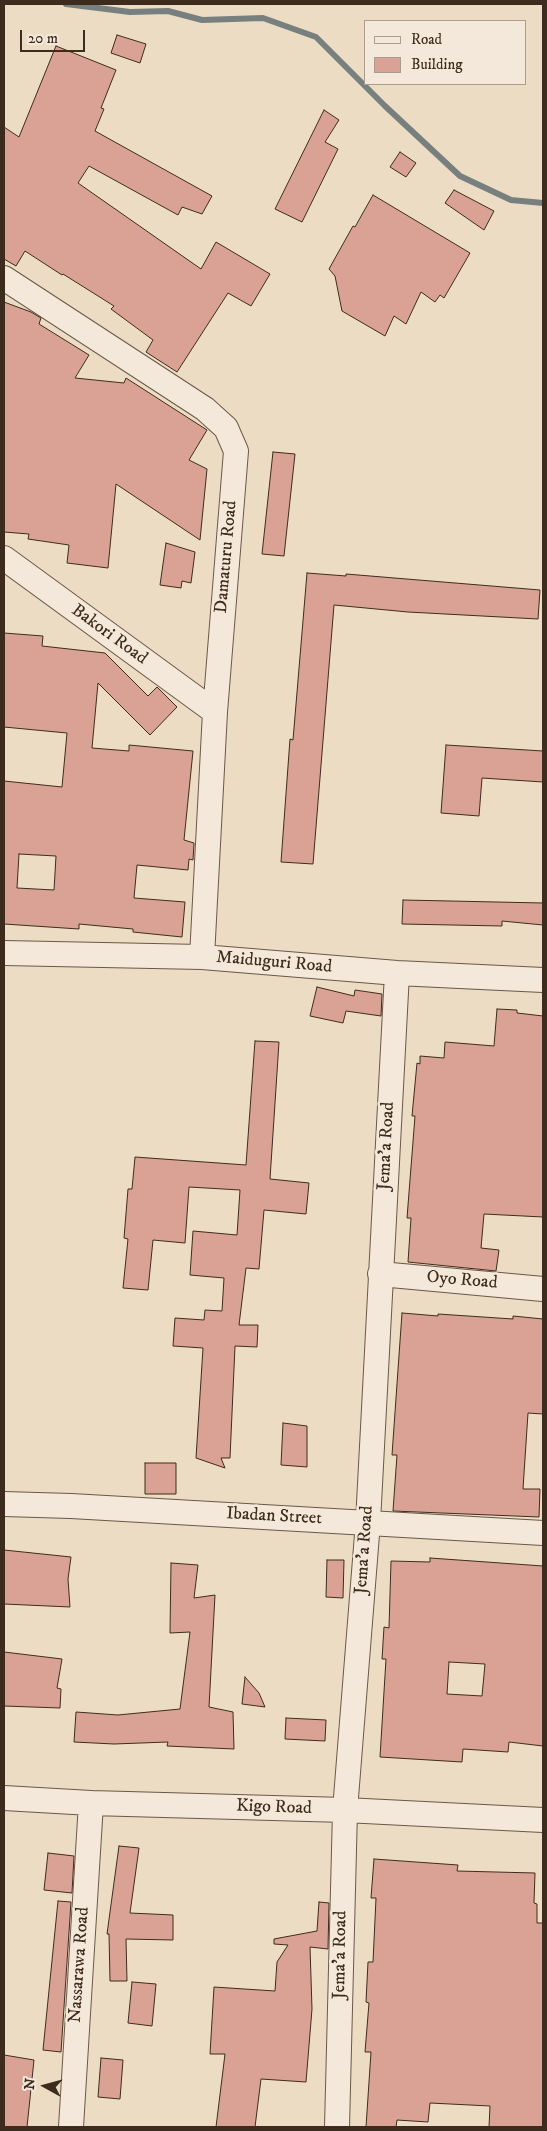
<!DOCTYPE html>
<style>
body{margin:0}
#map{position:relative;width:547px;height:2131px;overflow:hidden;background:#eddcc4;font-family:"IM FELL DW Pica",serif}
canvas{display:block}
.frame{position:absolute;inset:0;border:5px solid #3d2c1d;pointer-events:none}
.legend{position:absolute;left:364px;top:20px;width:162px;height:65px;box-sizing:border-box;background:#f3e8d9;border:1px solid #aa9d8e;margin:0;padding:6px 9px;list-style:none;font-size:15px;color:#3d2c1d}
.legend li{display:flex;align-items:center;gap:10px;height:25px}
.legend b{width:25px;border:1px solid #aa9d8e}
.north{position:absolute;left:20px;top:2061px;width:50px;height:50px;-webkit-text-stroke:4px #f3e8d9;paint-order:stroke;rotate:277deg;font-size:14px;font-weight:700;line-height:20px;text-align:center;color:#3d2c1d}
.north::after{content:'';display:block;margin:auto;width:18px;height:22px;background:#3d2c1d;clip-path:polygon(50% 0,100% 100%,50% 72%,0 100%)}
.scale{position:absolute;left:20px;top:30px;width:65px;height:22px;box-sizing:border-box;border:2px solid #3d2c1d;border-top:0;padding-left:6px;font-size:15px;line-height:18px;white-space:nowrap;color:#3d2c1d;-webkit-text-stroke:4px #f3e8d9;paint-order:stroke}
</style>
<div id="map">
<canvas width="547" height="2131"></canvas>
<div class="frame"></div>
<ul class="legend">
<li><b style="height:6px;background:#f3e8d9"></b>Road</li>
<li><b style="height:14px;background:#daa294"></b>Building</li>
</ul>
<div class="north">N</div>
<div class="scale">20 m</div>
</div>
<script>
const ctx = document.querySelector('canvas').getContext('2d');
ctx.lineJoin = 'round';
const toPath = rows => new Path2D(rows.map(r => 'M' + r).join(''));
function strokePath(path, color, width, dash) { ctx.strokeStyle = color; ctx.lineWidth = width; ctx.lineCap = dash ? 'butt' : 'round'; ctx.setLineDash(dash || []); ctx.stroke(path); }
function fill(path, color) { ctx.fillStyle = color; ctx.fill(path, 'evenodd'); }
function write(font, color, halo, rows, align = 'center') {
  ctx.font = font + ' "IM FELL DW Pica",serif'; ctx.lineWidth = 5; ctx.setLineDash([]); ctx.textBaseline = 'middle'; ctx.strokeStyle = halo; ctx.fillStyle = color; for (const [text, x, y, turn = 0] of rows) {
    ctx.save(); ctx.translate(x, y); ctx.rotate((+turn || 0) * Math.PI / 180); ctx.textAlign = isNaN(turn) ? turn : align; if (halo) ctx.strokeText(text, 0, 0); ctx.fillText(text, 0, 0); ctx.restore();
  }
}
const stream = toPath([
 [66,4,130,12,168,11,202,20,263,18,316,37,385,106,460,176,511,200,543,203]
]);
const building = toPath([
 [117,35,146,44,140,63,111,53,117,35],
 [56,46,116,70,101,108,104,109,95,131,212,196,202,214,182,207,178,215,89,166,78,183,201,269,216,242,270,274,251,306,228,293,177,372,146,352,153,340,111,309,114,306,63,274,62,275,25,251,16,266,4,259,4,127,19,137,56,46],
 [324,110,339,120,325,142,338,149,302,222,275,209,324,110],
 [400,152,416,163,406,177,390,167,400,152],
 [454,190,494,211,484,230,445,203,454,190],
 [373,195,470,253,444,298,440,295,435,302,421,292,406,324,394,316,385,336,342,311,335,276,329,269,353,226,355,227,373,195],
 [4,302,31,312,41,318,39,324,89,355,75,378,124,383,126,378,207,430,189,460,207,469,200,540,116,484,108,568,67,563,69,545,28,539,29,534,4,532,4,302],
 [273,452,295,454,284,556,262,554,273,452],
 [166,543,195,552,191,583,182,581,181,588,160,585,166,543],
 [307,573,346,576,346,574,540,590,538,619,408,612,334,605,313,864,281,862,290,739,293,740,307,573],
 [4,633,43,636,42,646,105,653,148,696,157,687,177,707,150,735,98,683,92,748,129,751,129,745,193,751,184,840,194,843,193,860,189,859,188,870,137,865,134,898,185,902,182,937,133,932,133,929,79,924,79,929,4,924,4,781,62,787,67,733,4,727,4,633],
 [19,854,56,856,54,890,17,888,19,854],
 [446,745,543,751,543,782,482,778,479,816,441,813,446,745],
 [403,900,543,903,543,925,502,921,502,926,402,924,403,900],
 [317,987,354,996,355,990,382,994,381,1016,346,1011,343,1023,310,1016,317,987],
 [497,1009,517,1010,517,1013,543,1016,543,1217,484,1214,481,1248,499,1250,496,1271,408,1262,411,1218,407,1218,415,1116,412,1116,417,1063,420,1064,420,1056,444,1058,445,1042,494,1046,497,1009],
 [255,1041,279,1042,270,1179,309,1183,306,1214,264,1210,259,1269,246,1268,239,1325,258,1325,257,1347,235,1346,230,1458,221,1458,225,1468,196,1458,203,1348,173,1346,175,1318,204,1320,205,1310,222,1311,224,1278,190,1275,193,1231,237,1235,240,1190,189,1187,185,1243,153,1240,148,1290,123,1288,128,1239,124,1238,128,1189,132,1189,135,1157,246,1165,255,1041],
 [402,1313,438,1316,438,1314,513,1319,513,1316,543,1319,543,1414,528,1413,523,1489,540,1489,539,1517,393,1511,397,1455,392,1455,402,1313],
 [283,1423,307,1426,307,1467,281,1465,283,1423],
 [145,1463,176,1463,176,1494,145,1494,145,1463],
 [4,1550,71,1557,68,1579,70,1607,4,1604,4,1550],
 [430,1558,543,1566,543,1746,509,1742,508,1752,463,1749,462,1762,380,1757,386,1659,382,1659,384,1627,389,1628,391,1561,430,1562,430,1558],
 [449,1662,485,1664,482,1696,447,1694,449,1662],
 [327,1560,344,1560,343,1598,326,1597,327,1560],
 [171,1563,198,1565,194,1598,215,1595,209,1707,233,1712,234,1749,167,1746,168,1742,114,1744,74,1742,76,1712,118,1715,180,1709,190,1632,170,1633,171,1563],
 [4,1652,62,1659,57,1688,61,1689,60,1708,4,1706,4,1652],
 [245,1677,259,1693,265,1707,242,1704,245,1677],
 [286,1718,326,1720,325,1741,285,1739,286,1718],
 [119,1846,139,1848,130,1913,173,1915,173,1940,126,1939,127,1981,110,1981,109,1934,107,1934,119,1846],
 [48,1853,74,1856,72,1893,44,1890,48,1853],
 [374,1859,458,1865,457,1871,535,1873,534,1903,537,1904,537,1923,543,1923,543,2127,489,2127,490,2106,430,2103,428,2122,397,2120,396,2127,366,2127,371,2052,365,2052,369,2003,366,2002,368,1962,373,1962,376,1898,371,1898,374,1859],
 [58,1901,71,1902,61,2052,43,2050,58,1901],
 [319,1902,329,1903,328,1949,310,1947,312,2009,306,2082,261,2079,255,2127,216,2127,225,2054,210,2054,214,1987,275,1991,277,1962,288,1945,274,1944,274,1939,317,1931,319,1902],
 [132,1982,156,1984,152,2026,128,2023,132,1982],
 [4,2055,34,2060,27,2127,4,2127,4,2055],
 [101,2058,123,2060,120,2099,98,2097,101,2058]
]);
const minor = toPath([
 [4,278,205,409,226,428,236,451,215,712,202,957],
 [4,558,215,712],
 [4,953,202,957,397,973,543,980],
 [380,1274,543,1289],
 [4,1504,71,1506,543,1533],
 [4,1798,91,1803,345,1810,543,1820],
 [71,2127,91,1803],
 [337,2127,345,1810,368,1522,397,973]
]);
const streetNames = [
 ["Damaturu Road",227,557,-85],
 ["Bakori Road",109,635,36],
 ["Maiduguri Road",274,963,5],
 ["Jema'a Road",387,1146,-87],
 ["Oyo Road",462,1281,5],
 ["Ibadan Street",274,1517,3],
 ["Jema'a Road",365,1550,-86],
 ["Kigo Road",274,1808,2],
 ["Jema'a Road",341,1955,-89],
 ["Nassarawa Road",80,1965,-86]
];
strokePath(stream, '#78807f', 6);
fill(building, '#daa294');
strokePath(building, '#3d2c1d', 1);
strokePath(minor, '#695847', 26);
strokePath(minor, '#f3e8d9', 24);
write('18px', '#3d2c1d', '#f3e8d9', streetNames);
</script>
